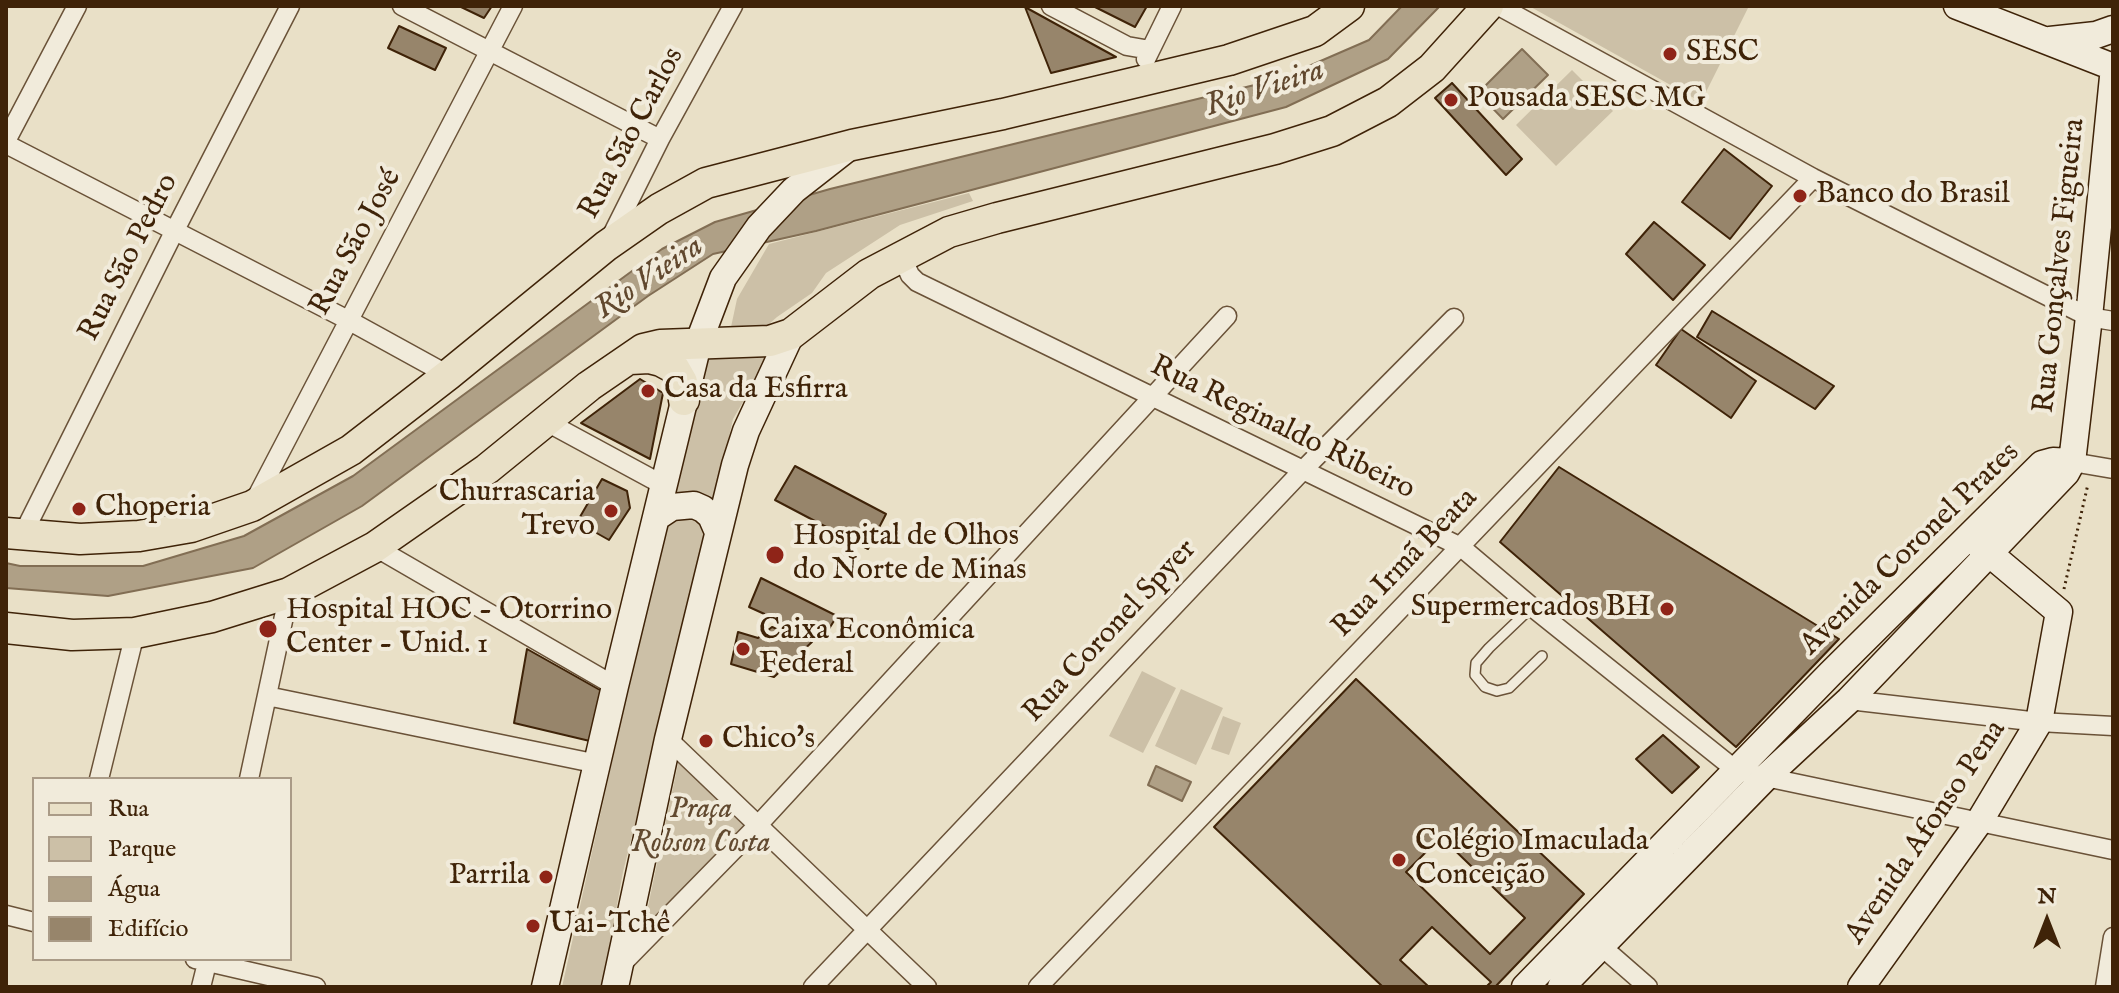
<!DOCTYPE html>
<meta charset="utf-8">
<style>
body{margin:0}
#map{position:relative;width:2119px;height:993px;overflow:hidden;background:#e9e0c7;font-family:"IM FELL English",serif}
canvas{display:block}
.frame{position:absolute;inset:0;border:8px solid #3f2308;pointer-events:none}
.legend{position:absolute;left:32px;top:777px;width:260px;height:184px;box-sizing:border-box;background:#f1ebdb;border:2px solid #aa9b87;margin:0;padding:10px 14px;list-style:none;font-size:24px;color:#3f2308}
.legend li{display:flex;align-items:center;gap:16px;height:40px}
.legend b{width:40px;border:2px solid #aa9b87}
.north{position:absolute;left:2007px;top:881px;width:80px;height:80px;-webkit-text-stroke:6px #f1ebdb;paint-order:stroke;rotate:0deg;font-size:22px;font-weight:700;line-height:32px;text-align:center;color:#3f2308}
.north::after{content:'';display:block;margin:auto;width:28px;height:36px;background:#3f2308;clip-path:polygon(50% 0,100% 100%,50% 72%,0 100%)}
</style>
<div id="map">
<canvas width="2119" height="993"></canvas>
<div class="frame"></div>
<ul class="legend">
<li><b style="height:10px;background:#e9e0c7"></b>Rua</li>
<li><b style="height:22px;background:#ccc0a7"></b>Parque</li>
<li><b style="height:22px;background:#afa086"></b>Água</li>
<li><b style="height:22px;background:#97856b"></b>Edifício</li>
</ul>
<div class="north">N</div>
</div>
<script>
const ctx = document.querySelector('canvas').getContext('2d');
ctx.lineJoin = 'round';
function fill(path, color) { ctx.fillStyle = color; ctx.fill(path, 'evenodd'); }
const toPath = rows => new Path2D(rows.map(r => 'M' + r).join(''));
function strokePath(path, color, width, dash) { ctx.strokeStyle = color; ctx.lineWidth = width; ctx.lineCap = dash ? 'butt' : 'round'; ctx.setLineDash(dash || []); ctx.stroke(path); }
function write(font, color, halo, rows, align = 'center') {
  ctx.font = font + ' "IM FELL English",serif'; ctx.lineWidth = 8; ctx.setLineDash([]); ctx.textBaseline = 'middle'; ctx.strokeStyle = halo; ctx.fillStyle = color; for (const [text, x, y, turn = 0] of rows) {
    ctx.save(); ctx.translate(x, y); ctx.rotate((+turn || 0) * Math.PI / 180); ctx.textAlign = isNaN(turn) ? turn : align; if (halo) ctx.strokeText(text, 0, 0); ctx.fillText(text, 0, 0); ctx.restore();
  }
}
const green = toPath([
 [1529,6,1749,6,1701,102],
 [1572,70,1613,111,1556,166,1516,125],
 [969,193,973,201,900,225,826,273,812,293,777,317,759,333,743,334,731,327,737,299,769,244],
 [777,344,733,419,715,500,686,607,662,716,623,872,602,987,562,987,659,551,708,352],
 [1142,671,1176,688,1143,753,1109,736],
 [1181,689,1223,708,1196,765,1155,746],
 [1223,716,1241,723,1229,755,1211,749],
 [679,759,752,828,642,935]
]);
const water = toPath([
 [1402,6,1440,6,1388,59,1286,107,816,231,713,254,648,296,362,506,253,568,108,596,6,588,6,563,20,566,143,566,244,536,353,476,662,249,715,222,830,189,1279,79,1369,40,1402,6],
 [1522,49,1548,75,1503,119,1478,93,1522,49],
 [1156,766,1191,782,1182,801,1148,785,1156,766]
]);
const building = toPath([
 [459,6,492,6,484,18,459,6],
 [1093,6,1147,6,1135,27,1093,6],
 [1025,7,1116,57,1051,73,1025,7],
 [399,26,446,48,435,70,388,48,399,26],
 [1452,83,1522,159,1506,175,1435,98,1452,83],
 [1724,149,1772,186,1730,239,1682,202,1724,149],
 [1654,222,1705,265,1673,300,1626,254,1654,222],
 [1712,311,1834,386,1815,409,1697,337,1712,311],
 [1681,329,1756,381,1731,418,1656,365,1681,329],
 [640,379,663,393,650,459,581,423,640,379],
 [795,466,886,514,868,549,775,500,795,466],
 [1559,467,1839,639,1736,747,1500,542,1559,467],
 [602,479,627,491,630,508,609,540,577,522,602,479],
 [761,578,837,616,822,640,749,607,761,578],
 [772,627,812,642,774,677,731,664,738,632,758,638,772,627],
 [527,649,607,694,594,742,514,723,527,649],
 [1356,679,1584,894,1495,987,1383,987,1214,827,1356,679],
 [1663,735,1699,767,1672,793,1636,759,1663,735],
 [1441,837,1525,918,1490,954,1406,872,1441,837],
 [1432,927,1491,982,1486,987,1429,987,1400,960,1432,927]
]);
const path = toPath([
 [2064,589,2088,484]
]);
const lane = toPath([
 [1532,607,1489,648,1476,663,1475,675,1485,687,1497,691,1509,688,1542,656]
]);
const street = toPath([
 [402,6,660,139],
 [1051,6,1127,46,1150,50],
 [1499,6,1813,178,2089,317,2113,321],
 [1146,59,1172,6],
 [6,141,77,6],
 [6,144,348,320,448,375],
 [611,237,660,139,733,6],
 [901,255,910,275,917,282,1461,547,1532,607,1737,771,2113,850],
 [545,421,665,486],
 [2072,462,2113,469],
 [253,504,513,6],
 [22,536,175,230,290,6],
 [375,547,615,686],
 [267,696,598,764],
 [1849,700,2039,722,2113,726],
 [668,739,927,987],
 [99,779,135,633],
 [249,779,289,593],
 [6,915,34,922],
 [1601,946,1648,987],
 [195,959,316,987],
 [620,966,759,824,1227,316],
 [201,987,208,959],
 [813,987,1303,470,1454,318],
 [1038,987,1813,178],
 [2105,987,2113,937]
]);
const secondary = toPath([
 [1957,6,2113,67],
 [2050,40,2096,35,2113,29],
 [657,517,672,507,694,505,703,509,711,516,718,532],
 [545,987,615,686,698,344,723,278,759,227,794,190,849,147],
 [615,987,668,739,735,465,746,431,791,334],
 [1525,987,1830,674,2042,464,2053,461,2072,462],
 [1561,987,1766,777,1849,700,2066,473,2072,462,2089,317,2113,77],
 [1861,987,1979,822,2039,722,2059,612,1978,544]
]);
const primary = toPath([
 [630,359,649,358,661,361,674,368,682,382,684,400],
 [6,533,80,539,139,536,191,527,252,506,351,450,448,375,606,246,659,209,706,183,852,145,1003,114,1229,60,1315,31,1349,6],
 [6,628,72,635,135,633,212,617,289,593,375,547,487,469,589,386,643,349,660,345,770,341,791,334,869,274,949,232,997,218,1275,149,1332,131,1388,102,1432,68,1488,6]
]);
const markers = [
 [1670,54,8,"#8f2418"],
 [1451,100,8,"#8f2418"],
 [1800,196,8,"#8f2418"],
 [648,391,8,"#8f2418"],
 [79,509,8,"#8f2418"],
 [611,511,8,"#8f2418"],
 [775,555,10,"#8f2418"],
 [1667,609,8,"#8f2418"],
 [268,629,10,"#8f2418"],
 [743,649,8,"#8f2418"],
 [706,741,8,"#8f2418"],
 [1399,860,8,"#8f2418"],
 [546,877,8,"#8f2418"],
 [533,926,8,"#8f2418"]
];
const poiNames = [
 ["SESC",1686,54],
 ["Pousada SESC MG",1467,100],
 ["Banco do Brasil",1816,196],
 ["Casa da Esfirra",664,391],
 ["Churrascaria",595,494,"right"],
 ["Trevo",595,528,"right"],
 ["Choperia",95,509],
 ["Hospital de Olhos",793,538],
 ["do Norte de Minas",793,572],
 ["Supermercados BH",1651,609,"right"],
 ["Hospital HOC - Otorrino",286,612],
 ["Center - Unid. 1",286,646],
 ["Caixa Econômica",759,632],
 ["Federal",759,666],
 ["Chico's",722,741],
 ["Colégio Imaculada",1415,843],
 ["Conceição",1415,877],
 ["Parrila",530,877,"right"],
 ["Uai-Tchê",549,926]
];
const streetNames = [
 ["Rua São Carlos",633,134,-62],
 ["Rua São José",357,243,-62],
 ["Rua São Pedro",130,258,-63],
 ["Rua Gonçalves Figueira",2061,266,-84],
 ["Rua Reginaldo Ribeiro",1282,429,26],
 ["Avenida Coronel Prates",1911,550,-44],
 ["Rua Irmã Beata",1406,564,-46],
 ["Rua Coronel Spyer",1111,632,-47],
 ["Avenida Afonso Pena",1927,833,-56]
];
const parkNames = [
 ["Praça",701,811],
 ["Robson Costa",701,845]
];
const waterNames = [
 ["Rio Vieira",1265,90,-18],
 ["Rio Vieira",650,279,-34]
];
fill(green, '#ccc0a7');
fill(water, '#afa086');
strokePath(water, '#826e54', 2);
fill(building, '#97856b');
strokePath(building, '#3f2308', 2);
strokePath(lane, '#6a5238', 12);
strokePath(street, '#6a5238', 21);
strokePath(secondary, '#3f2308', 29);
strokePath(primary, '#3f2308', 33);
strokePath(path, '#3f2308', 3, [2, 4]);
strokePath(lane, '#f1ebdb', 9);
strokePath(street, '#f1ebdb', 18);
strokePath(secondary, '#f1ebdb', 26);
strokePath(primary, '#e9e0c7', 30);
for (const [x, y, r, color] of markers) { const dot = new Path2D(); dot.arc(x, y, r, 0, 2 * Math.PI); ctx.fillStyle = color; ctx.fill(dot); strokePath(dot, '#f1ebdb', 3); }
write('30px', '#3f2308', '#f1ebdb', poiNames, 'left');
write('30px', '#3f2308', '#f1ebdb', streetNames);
write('italic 30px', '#624a30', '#f1ebdb', parkNames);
write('italic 32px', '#61482e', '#f1ebdb', waterNames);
</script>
